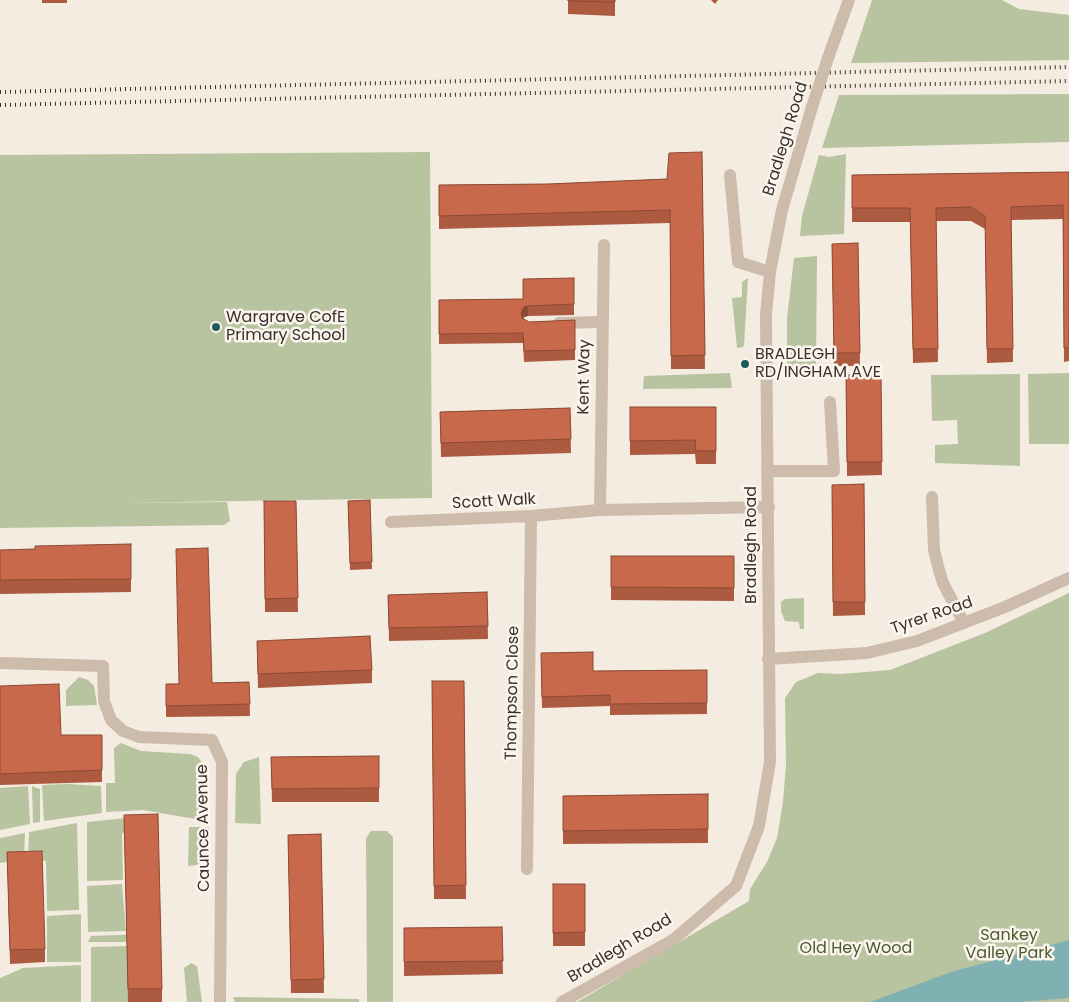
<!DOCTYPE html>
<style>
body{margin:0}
canvas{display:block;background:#f4ebe1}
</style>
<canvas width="1069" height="1002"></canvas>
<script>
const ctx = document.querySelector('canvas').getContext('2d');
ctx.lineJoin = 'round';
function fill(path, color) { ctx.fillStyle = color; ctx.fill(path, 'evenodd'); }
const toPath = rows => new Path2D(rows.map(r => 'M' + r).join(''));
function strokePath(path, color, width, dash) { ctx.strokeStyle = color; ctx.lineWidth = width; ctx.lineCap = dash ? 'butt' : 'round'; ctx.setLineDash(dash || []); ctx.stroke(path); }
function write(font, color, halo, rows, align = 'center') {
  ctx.font = font + ' Poppins,sans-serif'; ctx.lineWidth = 5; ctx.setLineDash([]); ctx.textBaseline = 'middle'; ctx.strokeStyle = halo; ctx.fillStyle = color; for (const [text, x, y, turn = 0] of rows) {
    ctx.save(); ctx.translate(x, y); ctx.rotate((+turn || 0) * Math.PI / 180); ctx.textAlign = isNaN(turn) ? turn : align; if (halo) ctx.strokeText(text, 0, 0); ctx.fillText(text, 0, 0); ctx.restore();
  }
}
const green = toPath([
 [872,0,1002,0,1019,9,1069,15,1069,60,851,63],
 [1069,94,1069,142,822,148,839,95],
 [430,152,432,498,114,503,227,502,230,521,224,525,0,528,0,155],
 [846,154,844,234,800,236,802,216,819,155,829,157],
 [817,256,816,368,787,370,787,319,794,258],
 [748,278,744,345,743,347,737,348,732,298,742,297,742,282],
 [730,373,732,388,643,389,644,376],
 [1069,373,1069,444,1029,444,1028,374],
 [1020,374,1020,466,935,463,935,445,958,444,957,420,932,421,931,375],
 [1069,593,1069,1002,577,1002,749,901,750,889,767,862,777,838,783,802,786,765,785,698,796,682,818,673,841,674,890,670,985,633],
 [804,598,804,629,800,629,799,622,785,621,781,611,781,602,785,599],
 [79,677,88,680,94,686,97,705,66,706,66,690],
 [121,743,141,751,190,754,198,757,204,766,209,785,207,821,143,810,106,812,106,783,115,783,114,748],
 [259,757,261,824,235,823,236,774,244,762],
 [68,784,101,786,102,813,44,821,42,785],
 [28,786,30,824,0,830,0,788],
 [32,786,40,789,40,822,33,823],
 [136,817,137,831,122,833,123,880,87,881,87,822],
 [77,823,79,910,47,911,46,861,28,860,29,832],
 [189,827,209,827,208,857,203,864,188,866],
 [371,831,387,831,393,837,393,1002,367,1002,366,838],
 [25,833,24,860,0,863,0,838],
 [122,884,126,931,88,932,87,886],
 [81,914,81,962,47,962,47,916],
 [143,934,145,942,88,942,91,936],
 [128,946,128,1002,91,1002,91,947],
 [191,963,197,966,202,1002,187,1002,184,968],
 [81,965,81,1002,0,1002,0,978,23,968],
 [233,997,359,999,359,1002,235,1002]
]);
const water = toPath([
 [1069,940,1069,998,1019,1002,870,1002,951,972]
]);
const lane = toPath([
 [730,175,738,262,770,272],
 [559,323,602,322],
 [767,471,834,471,830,402],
 [932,497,934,550,939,570,943,583,964,623]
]);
const street = toPath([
 [828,58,849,0],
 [600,510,604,245],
 [391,522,531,516,600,510,769,507],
 [768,659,867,653,917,641,1005,607,1069,578],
 [0,663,103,666,104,701,111,720,123,731,139,737,212,740,222,762,220,1002],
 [527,869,531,516],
 [562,1002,673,940,736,886,759,826,770,762,766,314,770,272,782,210,812,107]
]);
const rail = toPath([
 [0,92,1069,67],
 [0,105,1069,81]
]);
const streetBridge = toPath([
 [812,107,828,58]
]);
const wall = toPath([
 [42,0,67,0,67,3,42,3],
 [568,0,615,0,615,16,568,14],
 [711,0,718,0,715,4],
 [702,152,705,369,671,369,670,223,439,229,439,185,548,184,667,179],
 [1069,172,1069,361,1064,362,1063,219,1011,220,1013,362,987,363,985,229,971,221,936,221,938,362,913,363,910,222,852,222,852,175],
 [858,243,860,366,834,366,832,244],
 [574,278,574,315,528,316,524,317,524,319,529,322,575,320,575,360,524,362,523,343,439,344,439,300,523,299],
 [846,375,881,375,882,475,847,476],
 [630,407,716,407,716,464,696,464,695,454,630,455],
 [570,408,571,453,441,457,440,412],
 [864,484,865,615,833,616,832,485],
 [370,500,372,569,350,570,348,501],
 [264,501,296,501,298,612,265,612],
 [131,544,131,592,0,594,0,550,35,549],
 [611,556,734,556,734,601,611,600],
 [487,592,488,639,389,641,388,595],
 [257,641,372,670,372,683,258,688],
 [541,664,593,671,707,670,707,714,610,715,610,706,542,708],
 [432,681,464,681,466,899,434,899],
 [249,682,250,716,166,717,166,684],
 [0,686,61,735,102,735,102,782,0,785],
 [379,756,379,802,272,802,271,757],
 [708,794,708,843,563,844,563,796],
 [124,815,162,989,162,1002,128,1002],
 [321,834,324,993,291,993,288,835],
 [7,852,45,949,45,962,10,964],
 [553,884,585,884,585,946,553,946],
 [502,927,503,974,404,976,404,928]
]);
const shadedWall = toPath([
 [528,306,528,316,524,317,521,324,521,313,524,307]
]);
const building = toPath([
 [568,0,615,0,615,2,568,1,568,0],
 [702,152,705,355,671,356,670,210,439,216,439,185,548,184,667,179,669,153,702,152],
 [1069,172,1069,348,1064,348,1063,205,1011,207,1013,349,987,349,985,216,971,207,936,208,938,349,913,349,910,208,852,208,852,175,1069,172],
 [858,243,860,353,834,353,832,244,858,243],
 [574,278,574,304,528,306,524,307,521,313,522,318,529,322,575,320,575,350,524,351,523,333,439,334,439,300,523,299,523,279,574,278],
 [846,375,881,375,882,462,847,462,846,375],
 [630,407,716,407,716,451,696,451,695,440,630,441,630,407],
 [570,408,571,439,441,443,440,412,570,408],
 [864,484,865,602,833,602,832,485,864,484],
 [370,500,372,562,350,563,348,501,370,500],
 [264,501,296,501,298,598,265,599,264,501],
 [131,544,131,579,0,580,0,550,35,549,35,546,131,544],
 [208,548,212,683,249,682,250,704,166,706,166,684,179,684,176,549,208,548],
 [611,556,734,556,734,588,611,587,611,556],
 [487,592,488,626,389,628,388,595,487,592],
 [370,636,372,670,258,674,257,641,370,636],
 [593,652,593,671,707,670,707,703,610,704,610,695,542,697,541,653,593,652],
 [432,681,464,681,466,885,434,886,432,681],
 [59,684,61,735,102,735,102,770,0,774,0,686,59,684],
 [379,756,379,788,272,789,271,757,379,756],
 [708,794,708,829,563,831,563,796,708,794],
 [158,814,162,989,128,989,124,815,158,814],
 [321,834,324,979,291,980,288,835,321,834],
 [42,851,45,949,10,950,7,852,42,851],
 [553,884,585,884,585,932,553,933,553,884],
 [502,927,503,961,404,962,404,928,502,927]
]);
const markers = [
 [216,327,5,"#1f5a5e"],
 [745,364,5,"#1f5a5e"]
];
const streetNames = [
 ["Bradlegh Road",786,139,-73],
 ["Kent Way",585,377,-89],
 ["Scott Walk",494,502,-3],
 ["Bradlegh Road",752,545,-90],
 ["Tyrer Road",932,616,-19],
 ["Thompson Close",513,693,-89],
 ["Caunce Avenue",204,828,-91],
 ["Bradlegh Road",620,949,-31]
];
const poiNames = [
 ["Wargrave CofE",226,318],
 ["Primary School",226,336],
 ["BRADLEGH",755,355],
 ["RD/INGHAM AVE",755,373]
];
const parkNames = [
 ["Sankey",1009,936],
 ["Valley Park",1009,954],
 ["Old Hey Wood",856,949]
];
fill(green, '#b8c4a0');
fill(water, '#7fb0b2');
strokePath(lane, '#cdbbac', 12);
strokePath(street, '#cdbbac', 12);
strokePath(rail, '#3b302b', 4, [1, 4]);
strokePath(streetBridge, '#cdbbac', 12);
fill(wall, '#ac5a40');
fill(shadedWall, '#8c4a34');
fill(building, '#c8694b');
strokePath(building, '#8c4a34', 1);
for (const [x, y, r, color] of markers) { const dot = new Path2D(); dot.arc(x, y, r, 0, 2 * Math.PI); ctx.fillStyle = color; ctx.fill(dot); strokePath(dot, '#fbf5ee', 2); }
write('16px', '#3b302b', '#fbf5ee', streetNames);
write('16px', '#3b302b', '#fbf5ee', poiNames, 'left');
write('16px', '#4a5a2e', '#fbf5ee', parkNames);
</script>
